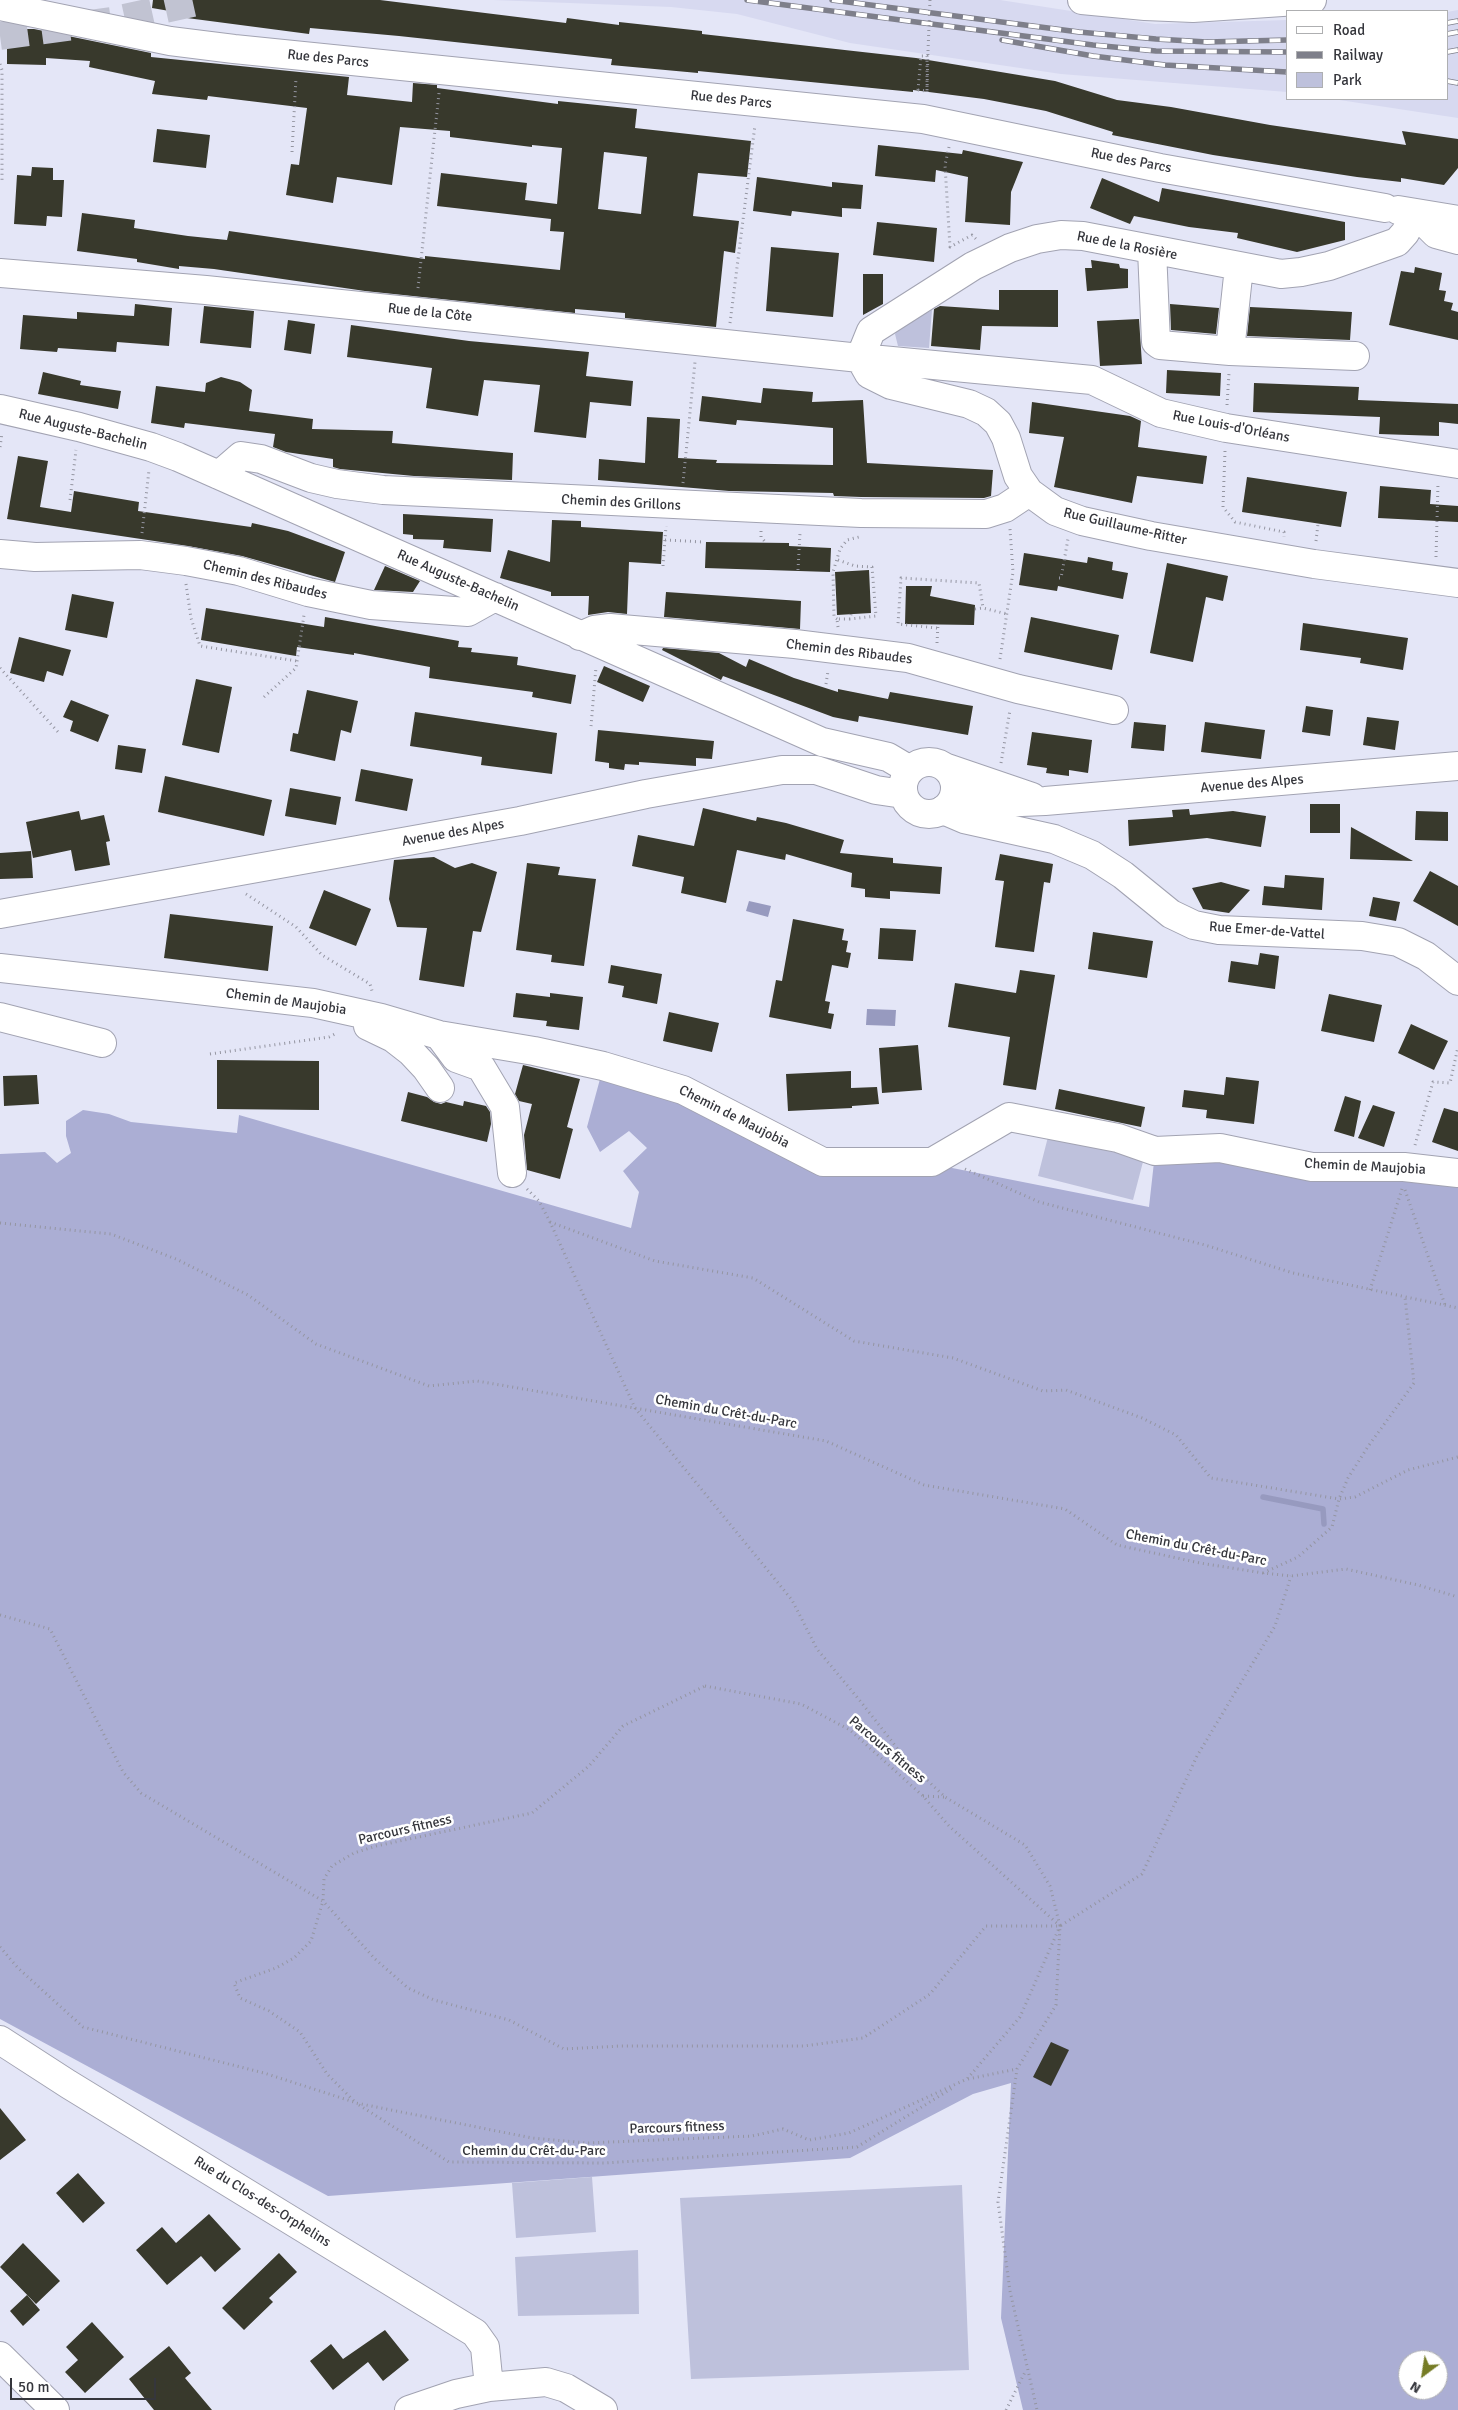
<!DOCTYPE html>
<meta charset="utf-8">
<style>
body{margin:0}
#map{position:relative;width:1458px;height:2410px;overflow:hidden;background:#e4e6f7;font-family:Signika,sans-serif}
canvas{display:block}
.legend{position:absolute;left:1286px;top:10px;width:162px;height:90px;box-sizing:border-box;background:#fff;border:1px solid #aeafb1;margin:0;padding:6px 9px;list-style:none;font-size:15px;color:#35363c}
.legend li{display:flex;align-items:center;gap:10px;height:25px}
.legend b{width:25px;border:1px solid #aeafb1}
.north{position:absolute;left:1398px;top:2350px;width:50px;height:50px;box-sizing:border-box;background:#fff;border:1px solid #aeafb1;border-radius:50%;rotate:211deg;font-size:14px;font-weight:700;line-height:20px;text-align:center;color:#35363c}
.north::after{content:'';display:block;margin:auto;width:18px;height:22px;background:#767c26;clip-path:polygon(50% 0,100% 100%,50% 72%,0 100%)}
.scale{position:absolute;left:10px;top:2378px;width:146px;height:22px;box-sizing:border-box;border:2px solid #35363c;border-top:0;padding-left:6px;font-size:15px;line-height:18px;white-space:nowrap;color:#35363c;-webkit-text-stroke:4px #fff;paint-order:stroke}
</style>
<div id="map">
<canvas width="1458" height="2410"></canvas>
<ul class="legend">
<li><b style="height:6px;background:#fff"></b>Road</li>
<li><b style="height:6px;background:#7e7f8a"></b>Railway</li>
<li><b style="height:14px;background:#bec1dc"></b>Park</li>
</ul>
<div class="north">N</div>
<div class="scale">50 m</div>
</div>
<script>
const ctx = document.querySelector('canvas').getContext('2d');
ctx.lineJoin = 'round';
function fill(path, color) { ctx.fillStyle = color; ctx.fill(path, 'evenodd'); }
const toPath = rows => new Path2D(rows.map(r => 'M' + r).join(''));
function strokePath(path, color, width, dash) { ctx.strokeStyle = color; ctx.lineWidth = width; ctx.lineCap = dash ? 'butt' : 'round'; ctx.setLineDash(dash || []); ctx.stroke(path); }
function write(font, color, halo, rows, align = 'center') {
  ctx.font = font + ' Signika,sans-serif'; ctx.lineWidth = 5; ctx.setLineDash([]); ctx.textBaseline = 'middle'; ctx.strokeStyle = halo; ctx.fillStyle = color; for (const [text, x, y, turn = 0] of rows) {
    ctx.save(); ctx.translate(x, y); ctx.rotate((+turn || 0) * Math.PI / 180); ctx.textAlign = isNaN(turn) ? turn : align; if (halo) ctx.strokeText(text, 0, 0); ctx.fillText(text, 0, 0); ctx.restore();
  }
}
const built = toPath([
 [493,0,1000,0,1155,24,1287,20,1287,92,1061,74,850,43,737,14,671,7],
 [1458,10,1458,118,1333,99,1447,99,1447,12]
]);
const green = toPath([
 [932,310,929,348,898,346,895,334,899,327],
 [1049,1133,1144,1158,1133,1200,1038,1176],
 [592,2177,596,2232,516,2238,512,2183],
 [962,2185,969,2370,691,2379,680,2198],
 [638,2250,639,2314,518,2316,515,2257]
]);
const forest = toPath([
 [603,1068,822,1165,932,1164,1149,1207,1155,1153,1458,1176,1458,2410,1023,2410,1001,2318,1011,2083,973,2094,850,2158,328,2196,0,2019,0,1154,45,1152,57,1163,71,1153,66,1136,66,1121,83,1110,109,1114,131,1122,237,1133,239,1115,631,1228,639,1192,623,1171,647,1148,629,1131,600,1152,587,1127],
 [1408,2360,1438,2360,1438,2390,1408,2390]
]);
const water = toPath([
 [749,901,771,906,768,917,746,911],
 [867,1009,896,1010,895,1026,866,1025]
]);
const stream = toPath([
 [1263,1497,1323,1509,1324,1524]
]);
const building = toPath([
 [153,0,380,0,566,23,567,18,619,25,619,22,702,31,702,34,916,58,1055,81,1117,100,1171,107,1270,125,1406,145,1402,131,1458,139,1458,168,1444,185,1401,178,1401,182,1357,177,1213,155,1112,135,1113,132,1046,111,984,99,913,90,913,92,698,71,698,73,611,65,612,59,399,36,310,28,309,34,187,18,187,14,152,8],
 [7,29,34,29,151,53,151,57,349,77,347,95,412,102,413,83,437,85,437,88,558,104,558,101,637,109,635,128,751,141,747,177,698,173,693,216,739,221,735,253,724,251,716,327,625,318,625,313,575,309,575,313,365,291,214,269,179,266,179,269,137,262,137,259,77,251,82,213,135,220,134,228,188,236,227,240,229,231,425,259,425,256,560,270,564,232,550,231,551,219,437,206,441,173,527,183,525,200,557,204,562,148,532,145,532,147,450,137,450,131,400,127,392,185,337,177,333,203,286,195,291,164,299,165,307,108,208,96,207,100,152,94,155,81,89,67,90,61,46,58,46,65,7,64],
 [604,152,647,157,641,214,598,209],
 [157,129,210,135,206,168,153,162],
 [878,145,962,154,963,150,1023,162,1011,192,1010,225,965,222,968,177,936,170,935,182,875,176],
 [32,167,53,168,53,180,64,180,62,217,47,216,46,226,14,224,17,175,31,176],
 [757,177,832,187,832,182,863,185,861,209,842,208,842,217,792,211,791,216,753,211],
 [1102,178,1159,202,1162,188,1345,222,1345,240,1297,252,1237,238,1238,233,1189,227,1134,216,1130,224,1090,208],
 [877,222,937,228,934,262,873,255],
 [771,247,839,253,833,317,766,311],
 [1091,260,1119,264,1120,268,1128,269,1128,288,1087,291,1085,268,1092,268],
 [1415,267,1442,273,1439,290,1446,291,1444,301,1453,303,1451,310,1458,312,1458,340,1389,325,1401,271,1414,273],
 [863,274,883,274,883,304,863,315],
 [999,290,1058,290,1058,327,982,326,980,350,931,346,934,309,940,306,999,310],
 [135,304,172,308,169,346,117,342,116,352,58,348,57,352,20,349,23,315,77,319,77,312,134,316],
 [1170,304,1219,308,1216,334,1171,330],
 [204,306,254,311,251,348,200,343],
 [1250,307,1352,312,1350,340,1247,336],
 [1139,319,1142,364,1100,366,1097,321],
 [288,320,315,324,311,354,284,350],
 [351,325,469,341,589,352,586,376,633,381,631,406,590,402,586,438,534,432,540,385,484,380,478,416,426,408,432,368,347,357],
 [1167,370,1221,373,1220,396,1166,393],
 [43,372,81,381,80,385,121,391,118,409,38,394],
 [221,377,240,382,252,390,249,411,313,419,312,429,393,431,392,443,513,453,512,480,414,476,340,469,333,467,333,459,286,452,273,447,275,434,185,423,184,428,151,423,156,386,205,392,206,383],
 [1254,383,1359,387,1358,400,1458,404,1458,424,1439,422,1439,436,1379,434,1380,417,1253,412],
 [763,388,813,392,812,402,863,400,867,463,993,470,991,496,984,498,861,497,834,496,833,493,729,491,598,480,599,459,645,463,647,417,680,419,678,458,717,460,716,463,833,465,833,428,737,420,736,425,699,421,702,396,761,403],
 [1032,402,1130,416,1141,421,1138,447,1207,456,1203,484,1137,476,1132,503,1054,487,1064,437,1029,433],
 [18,456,48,461,40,507,71,512,74,491,139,502,138,511,251,527,252,523,288,531,345,552,335,582,242,556,188,546,7,519],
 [1247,477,1347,492,1341,527,1242,512],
 [1380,486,1431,490,1430,504,1458,506,1458,522,1378,518],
 [403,514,493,519,491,552,443,548,444,540,413,539,413,535,403,534],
 [552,520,581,521,581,527,663,532,661,564,629,562,627,614,608,612,588,615,589,596,551,596,551,592,500,578,508,550,550,562],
 [706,542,789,543,789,546,831,548,830,572,705,568],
 [1024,553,1087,563,1088,557,1113,562,1112,570,1128,573,1123,599,1058,586,1057,591,1019,585],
 [1167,563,1228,576,1223,601,1206,597,1193,662,1150,653],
 [385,566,420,581,413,592,374,590],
 [869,570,871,613,837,615,835,572],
 [906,586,932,586,930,596,975,605,974,625,905,624],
 [666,592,801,601,800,629,664,617],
 [72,594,114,602,107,638,65,630],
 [206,608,324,627,325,617,459,641,458,647,472,648,471,652,518,657,517,665,576,675,571,704,532,697,533,692,429,678,430,667,354,653,354,655,297,647,296,656,201,640],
 [1031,617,1119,635,1112,670,1024,652],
 [1303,623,1408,638,1403,670,1360,663,1361,658,1300,650],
 [19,637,71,650,63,676,47,671,44,682,10,673],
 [663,648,719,653,746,667,749,659,794,678,838,692,838,689,888,699,890,692,973,706,968,735,859,716,858,722,833,717,723,676,721,680,662,650],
 [604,666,650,686,643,702,597,682],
 [196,679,232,687,219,753,182,745],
 [307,690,358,701,351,733,341,730,335,761,290,751,293,733,298,734],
 [71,700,109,715,98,742,70,731,73,721,63,717],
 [1306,706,1333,710,1330,736,1302,732],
 [415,712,557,733,552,774,481,765,482,757,410,746],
 [1367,717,1399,721,1395,750,1363,745],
 [1134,722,1166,725,1164,751,1131,748],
 [1205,722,1265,730,1261,759,1201,752],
 [598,730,714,741,712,759,696,758,696,766,639,762,639,765,625,764,624,770,609,768,609,763,595,761],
 [1032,732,1092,740,1088,773,1069,770,1069,776,1046,773,1047,768,1027,765],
 [118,745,146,749,142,773,115,769],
 [361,769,413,779,407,811,355,801],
 [165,776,272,800,264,836,158,812],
 [290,788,341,797,336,825,285,816],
 [1310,804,1340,804,1340,833,1310,833],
 [703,808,756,821,757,817,786,823,844,840,840,853,893,858,893,863,942,867,940,894,890,891,890,899,865,897,865,889,851,887,852,873,786,854,785,860,737,850,726,903,681,893,684,877,632,866,638,835,694,846],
 [1189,809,1190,815,1233,811,1266,816,1261,847,1207,838,1129,846,1128,820,1173,817,1172,810],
 [79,811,81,820,104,815,110,841,106,842,110,865,75,871,71,850,33,858,26,822],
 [1416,811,1448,812,1448,841,1415,840],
 [1351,827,1413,861,1350,859],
 [31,851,33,878,0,879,0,853],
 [1000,854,1053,864,1050,883,1044,882,1034,952,995,947,1004,881,995,880],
 [434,857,455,868,472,863,497,872,481,932,473,931,464,987,419,980,427,928,397,927,389,899,394,860],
 [527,863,560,867,558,875,596,879,584,966,551,962,552,955,516,950],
 [1430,871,1458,886,1458,926,1413,901],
 [1285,875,1324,878,1322,910,1262,905,1264,886,1284,888],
 [1221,882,1250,890,1229,913,1203,909,1192,888],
 [324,890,371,909,356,946,309,928],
 [1373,897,1400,902,1396,921,1369,916],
 [170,914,273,926,268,971,164,958],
 [793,919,844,929,842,940,848,941,846,952,851,953,848,968,832,965,825,1001,830,1002,828,1013,834,1014,831,1029,769,1017,776,980,782,981],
 [880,928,916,930,913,961,878,959],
 [1093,932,1153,941,1147,978,1088,969],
 [1260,953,1279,956,1275,989,1228,982,1231,961,1258,965],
 [611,965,662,974,657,1004,622,997,624,986,608,983],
 [1020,970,1055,975,1036,1090,1003,1085,1010,1037,948,1027,955,983,1016,993],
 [516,993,550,997,550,993,583,997,579,1030,546,1026,547,1021,513,1017],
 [1329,994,1382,1005,1374,1042,1321,1031],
 [669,1012,719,1023,712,1052,663,1041],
 [1411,1024,1448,1041,1434,1070,1398,1053],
 [918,1045,922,1090,882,1093,879,1048],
 [217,1060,319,1061,319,1110,217,1109],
 [523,1065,580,1079,567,1127,573,1129,560,1179,527,1170,524,1135,532,1104,519,1101,515,1094],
 [851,1071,851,1088,877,1087,879,1104,852,1106,852,1108,788,1111,786,1074],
 [37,1075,39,1104,4,1106,3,1076],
 [1226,1077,1259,1081,1254,1124,1206,1118,1207,1110,1182,1107,1184,1090,1224,1095],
 [1059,1089,1145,1107,1141,1127,1055,1109],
 [408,1092,427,1097,434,1102,441,1104,446,1102,463,1106,464,1101,486,1106,490,1112,491,1124,487,1142,401,1121],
 [1345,1096,1361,1101,1354,1137,1334,1131],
 [1373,1105,1395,1112,1384,1147,1358,1138],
 [1444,1108,1458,1112,1458,1151,1432,1142],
 [1051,2042,1069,2050,1051,2086,1033,2077],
 [0,2108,26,2140,0,2160],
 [78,2173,105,2203,83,2223,56,2193],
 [209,2214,241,2249,215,2272,201,2256,167,2285,136,2250,162,2227,176,2243],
 [23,2243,60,2281,36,2304,0,2267],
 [279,2253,297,2272,269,2298,273,2302,244,2330,222,2308],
 [27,2295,40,2310,23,2326,10,2311],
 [92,2322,124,2357,85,2393,65,2372,78,2360,66,2347],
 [385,2330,409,2360,383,2381,368,2362,333,2390,310,2361,331,2344,343,2359],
 [169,2346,191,2373,185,2378,212,2410,154,2410,129,2379]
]);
const highwayTunnel = toPath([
 [0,36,111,21,206,0]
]);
const path = toPath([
 [0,64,2,70,2,180],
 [918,90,927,91,928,51],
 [949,147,945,165,950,247,972,235,976,239],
 [292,152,296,78],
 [418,288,439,93],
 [730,323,755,125],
 [1227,405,1229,373],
 [0,447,2,433],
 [1225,451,1223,507,1235,522,1284,532,1284,537],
 [683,483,695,362],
 [70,500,76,450],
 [761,531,761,537,766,543],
 [142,533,149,470],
 [665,540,703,542],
 [1316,541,1318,524],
 [1436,557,1438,483],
 [838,560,855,566,872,567,876,616,850,619],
 [663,566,666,526],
 [798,570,800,533],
 [1059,578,1061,578,1068,539],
 [186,584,191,618,200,646,297,661],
 [975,609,983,608,1007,614],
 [837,619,834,617,833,572,840,549,847,540,859,537],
 [838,627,837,619,850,619,851,614],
 [937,628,898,624,901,578,979,583,983,608],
 [937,643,938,624],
 [1000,659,1013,572,1010,529],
 [0,668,59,733],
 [826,684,828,671],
 [264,697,296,668,304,615],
 [591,726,596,667],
 [1001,763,1010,710],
 [246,894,296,927,322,955,370,984,373,994],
 [210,1054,329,1037,337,1033],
 [1415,1145,1433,1082,1450,1083,1458,1047],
 [965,1169,1039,1202,1205,1245,1293,1273,1458,1308],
 [527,1189,539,1201,550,1222,635,1408,792,1600,817,1649,861,1702,908,1762,945,1797,1025,1845,1050,1886,1060,1926,1056,2005,1017,2069,998,2202,1010,2291,1037,2410],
 [1405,1190,1445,1305],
 [550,1222,655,1261,753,1278,854,1341,953,1358,1043,1391,1066,1390,1142,1418,1176,1435,1211,1478,1339,1499,1355,1497,1408,1470,1458,1457],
 [0,1223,111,1234,176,1259,248,1295,316,1344,429,1386,477,1381,826,1441,924,1485,1065,1509,1117,1545,1200,1563,1263,1573,1291,1576,1346,1569,1418,1585,1458,1597],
 [1370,1290,1402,1189],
 [1263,1573,1298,1557,1332,1527,1339,1499,1348,1478,1367,1448,1414,1383,1405,1297],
 [0,1615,50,1629,123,1772,141,1793,323,1901,375,1959,408,1988,434,2000,509,2020,564,2049,620,2046,804,2046,863,2038,930,1994,986,1926,1060,1926,1142,1874,1197,1756,1275,1626,1291,1576],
 [705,1686,801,1704,850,1730,923,1796,949,1826,1060,1926,1020,2017,967,2079,849,2133,809,2140,783,2129,752,2136,587,2143,532,2138,356,2103,327,2074,300,2032,269,2011,240,1998,234,1983,276,1968,294,1958,311,1941,323,1901,324,1879,332,1866,354,1853,376,1846,532,1813,589,1766,623,1726,705,1686],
 [923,1796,944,1797],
 [0,1947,18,1968,83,2027,264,2073,354,2102],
 [968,2079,1017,2069],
 [359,2105,449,2162,604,2163,857,2147,954,2087],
 [1006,2410,1026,2370]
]);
const minor = toPath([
 [1398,210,1458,220],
 [1420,218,1436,234,1458,240],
 [1152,250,1156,342,1160,345,1230,351,1355,356],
 [0,273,206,290,860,358,1092,380,1161,413,1226,428,1458,464],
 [1230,351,1239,267],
 [860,358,869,374,891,385,969,404,986,412,998,423,1006,438,1018,476,1029,492,1055,511,1082,521,1151,536,1314,564,1458,583],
 [860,358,871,331,973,266,1010,248,1037,239,1061,235,1083,236,1281,274,1301,272,1329,266,1397,242,1405,233,1416,213],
 [0,409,79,427,151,447,178,457,822,742,888,757,910,770],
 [219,475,241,456,261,459,311,478,337,484,383,490,861,513,986,514,1005,508,1029,492],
 [0,554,35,557,140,555,186,561,239,571,308,592,371,605,468,612,495,597],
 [580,636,594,630,610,628,795,644,908,658,1018,689,1114,710],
 [943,810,964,819,1054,839,1092,855,1123,875,1171,914,1194,925,1219,930,1362,936,1398,942,1426,956,1458,981],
 [0,968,313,1003,381,1018,439,1035,534,1051,603,1066,683,1090,823,1162,932,1162,1009,1117,1118,1138,1155,1151,1220,1148,1312,1167,1404,1167,1458,1173],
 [0,1017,102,1043],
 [368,1026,393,1038,411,1052,426,1068,440,1088],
 [439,1035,456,1058,481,1067,505,1107,512,1173],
 [0,2040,68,2084,475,2333,485,2347,489,2387],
 [0,2356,55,2410],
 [409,2410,456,2394,489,2387,546,2382,566,2388,603,2410]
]);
const major = toPath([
 [0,6,170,41,234,49,923,119,1160,168,1385,208],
 '903 788a26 26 0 1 1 52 0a26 26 0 1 1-52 0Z',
 [947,768,1032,797],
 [950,805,1045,801,1458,766],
 [0,914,520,821,646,794,782,770,816,770,876,790,903,794]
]);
const highway = toPath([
 [1082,0,1145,6,1193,8,1312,0]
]);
const rail = toPath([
 [747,0,1093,45,1156,51,1287,52],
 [832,0,1079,32,1156,39,1207,42,1287,40],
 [1447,23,1458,21],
 [1447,34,1458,32],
 [1002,40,1093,56,1165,65,1287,72],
 [1447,52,1458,50],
 [1447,81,1458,83]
]);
const pathBridge = toPath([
 [928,51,930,0],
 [918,90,921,56,927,56,927,95]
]);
const streetNames = [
 ["Rue des Parcs",328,59,6],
 ["Rue des Parcs",731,100,6],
 ["Rue des Parcs",1131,161,11],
 ["Rue de la Rosière",1127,246,11],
 ["Rue de la Côte",430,313,6],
 ["Rue Louis-d'Orléans",1231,427,11],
 ["Rue Auguste-Bachelin",83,430,14],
 ["Chemin des Grillons",621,503,3],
 ["Rue Guillaume-Ritter",1125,527,13],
 ["Chemin des Ribaudes",265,580,14],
 ["Rue Auguste-Bachelin",458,581,24],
 ["Chemin des Ribaudes",849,652,7],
 ["Avenue des Alpes",1252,784,-5],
 ["Avenue des Alpes",453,833,-10],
 ["Rue Emer-de-Vattel",1267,931,4],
 ["Chemin de Maujobia",286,1002,8],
 ["Chemin de Maujobia",734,1117,27],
 ["Chemin de Maujobia",1365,1167,3],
 ["Chemin du Crêt-du-Parc",726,1412,10],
 ["Chemin du Crêt-du-Parc",1196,1548,11],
 ["Parcours fitness",887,1750,40],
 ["Parcours fitness",405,1830,-13],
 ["Parcours fitness",677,2128,-2],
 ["Chemin du Crêt-du-Parc",534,2151],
 ["Rue du Clos-des-Orphelins",262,2202,32]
];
fill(built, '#d7d9f0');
fill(green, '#bec1dc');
fill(forest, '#abaed4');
fill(water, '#979abf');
strokePath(stream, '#979abf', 5.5);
fill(building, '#38392c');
strokePath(highwayTunnel, '#c1c3d2', 28, [28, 14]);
strokePath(minor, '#a2a3b2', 30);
strokePath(major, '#a2a3b2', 30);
strokePath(highway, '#a2a3b2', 30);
strokePath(path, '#9495a1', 3, [1, 4]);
strokePath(minor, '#fff', 28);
strokePath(major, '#fff', 28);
strokePath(highway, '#fff', 28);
strokePath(rail, '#7e7f8a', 5.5);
strokePath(rail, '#fff', 4, [11]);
strokePath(pathBridge, '#9495a1', 3, [1, 4]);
write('14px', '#35363c', '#fff', streetNames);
</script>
